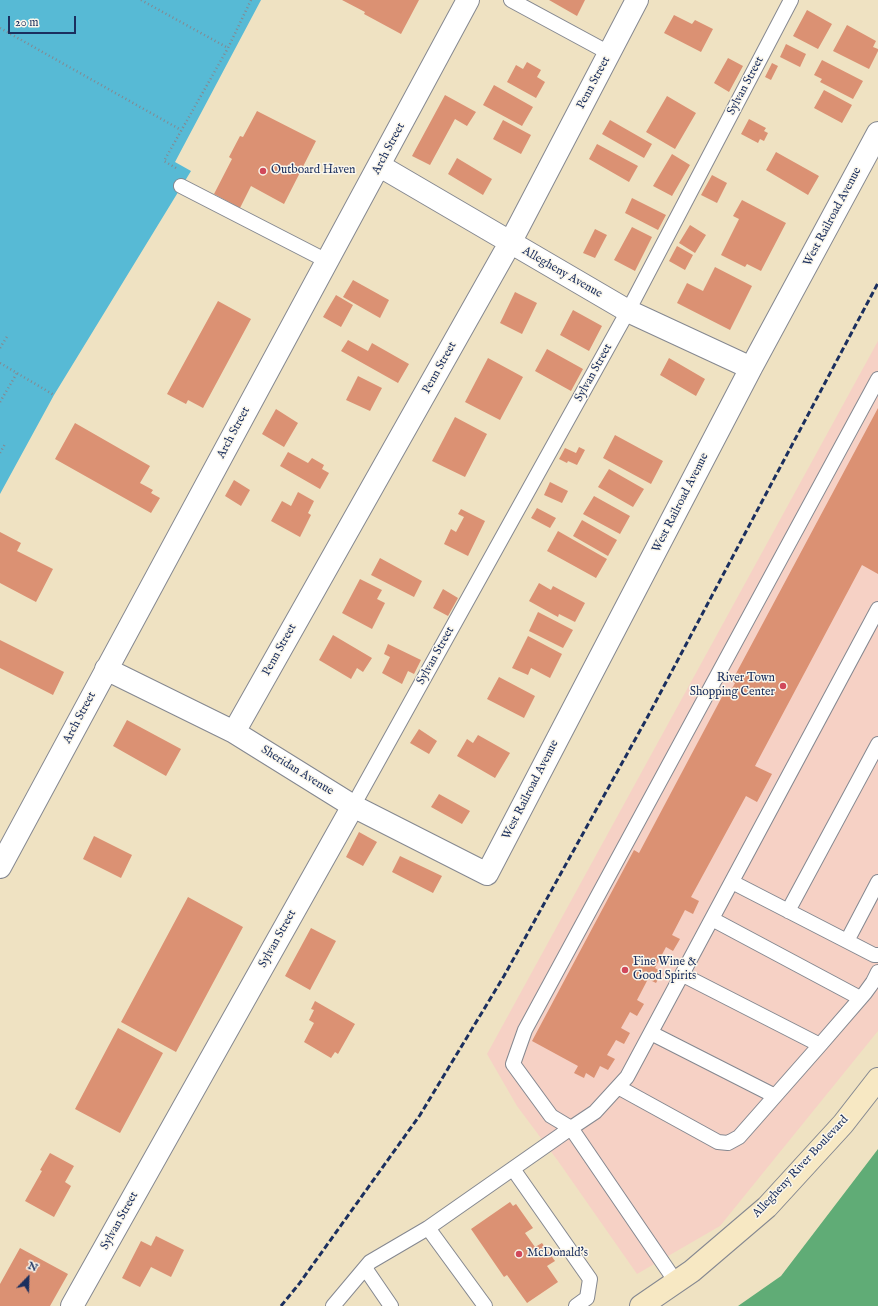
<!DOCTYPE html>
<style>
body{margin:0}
#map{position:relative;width:878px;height:1306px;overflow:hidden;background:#efe2c2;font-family:"IM FELL English",serif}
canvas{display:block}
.north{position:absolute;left:8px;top:1258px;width:40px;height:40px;-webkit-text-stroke:3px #fbf7ec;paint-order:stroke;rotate:23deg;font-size:11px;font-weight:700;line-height:16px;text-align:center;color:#1b2f5e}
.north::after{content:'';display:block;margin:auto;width:14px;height:18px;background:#1b2f5e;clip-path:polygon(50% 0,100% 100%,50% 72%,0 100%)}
.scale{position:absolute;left:8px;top:16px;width:68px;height:18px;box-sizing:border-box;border:2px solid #1b2f5e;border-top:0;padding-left:5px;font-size:12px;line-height:14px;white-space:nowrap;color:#1b2f5e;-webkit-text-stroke:3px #fbf7ec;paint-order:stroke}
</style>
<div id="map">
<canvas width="878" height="1306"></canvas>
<div class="north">N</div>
<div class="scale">20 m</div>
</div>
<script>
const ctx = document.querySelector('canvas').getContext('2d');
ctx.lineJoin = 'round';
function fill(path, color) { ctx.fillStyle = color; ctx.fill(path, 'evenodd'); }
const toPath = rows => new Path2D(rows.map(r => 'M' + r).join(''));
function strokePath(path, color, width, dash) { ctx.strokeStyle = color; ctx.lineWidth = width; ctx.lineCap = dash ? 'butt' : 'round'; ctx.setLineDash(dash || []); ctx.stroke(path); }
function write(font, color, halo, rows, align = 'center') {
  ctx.font = font + ' "IM FELL English",serif'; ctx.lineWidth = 3; ctx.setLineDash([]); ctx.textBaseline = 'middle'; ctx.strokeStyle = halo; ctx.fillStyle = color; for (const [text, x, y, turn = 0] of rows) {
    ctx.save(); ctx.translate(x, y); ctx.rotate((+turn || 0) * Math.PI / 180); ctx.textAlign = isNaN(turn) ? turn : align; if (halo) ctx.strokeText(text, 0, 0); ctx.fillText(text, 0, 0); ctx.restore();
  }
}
const built = toPath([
 [878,341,878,1031,720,1226,637,1274,558,1161,517,1106,487,1054]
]);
const forest = toPath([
 [878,1149,878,1306,738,1306,781,1276]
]);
const water = toPath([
 [0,0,261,0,175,162,191,171,54,395,0,494]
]);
const building = toPath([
 [342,0,419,0,401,34,364,14,365,12],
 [549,0,585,0,577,16],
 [807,10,832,24,818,49,793,36],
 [674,15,692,24,695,20,713,29,701,52,664,33],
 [847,25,876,41,873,47,878,49,878,51,869,69,833,51],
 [786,44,806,54,800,67,780,57],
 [728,58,743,66,729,92,714,83],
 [822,60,863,81,853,99,820,82,822,79,814,75],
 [527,62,541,70,537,77,545,82,536,98,507,82,516,65,523,69],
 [772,63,778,66,771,80,765,77],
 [494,85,533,107,522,126,483,105],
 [824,90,852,105,842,123,814,108],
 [445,95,476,112,467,126,455,119,430,165,412,156],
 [667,96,696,113,675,149,646,132],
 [257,111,316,141,284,204,251,186,240,208,214,194,232,159,229,157,240,136,243,137],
 [749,119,766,128,764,131,768,133,764,141,760,139,758,143,741,134],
 [503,120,531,135,521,154,493,139],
 [610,120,652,144,644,158,602,134],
 [597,144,638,166,629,182,589,159],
 [776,152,819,176,808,195,766,170],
 [672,154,690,165,672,196,653,186],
 [457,158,492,179,483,195,448,174],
 [712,175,727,183,717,203,701,195],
 [632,198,666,215,658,230,625,213],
 [742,200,786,223,761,271,747,264,745,267,721,255,739,219,733,216],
 [690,225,706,235,695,253,679,243],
 [632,227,652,237,635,271,614,260],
 [595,229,607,235,595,258,583,253],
 [677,246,693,255,685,270,669,261],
 [715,267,752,286,730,330,677,303,687,283,703,291],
 [353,280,389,300,380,318,343,297],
 [515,292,537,303,522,334,500,323],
 [336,295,353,305,341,327,323,317],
 [218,301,251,319,203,408,188,400,186,404,167,394],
 [573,310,602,326,589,351,560,335],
 [348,340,368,351,372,343,409,364,398,383,341,351],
 [547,349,583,369,571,391,535,371],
 [488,358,523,377,500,420,465,402],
 [669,358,705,379,696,396,660,375],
 [358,376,382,388,370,411,346,400],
 [878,408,878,574,862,565,755,766,772,774,757,802,746,796,691,897,699,901,693,914,685,910,672,935,680,939,673,951,666,947,655,968,662,972,656,983,648,979,637,1000,644,1004,637,1016,630,1012,621,1028,630,1033,624,1044,616,1040,607,1055,615,1059,608,1070,600,1066,594,1078,586,1073,584,1078,574,1073,578,1066,532,1041,634,850,639,853,724,693,728,696,735,683,732,681],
 [276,409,298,423,284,447,262,434],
 [455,417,487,434,465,477,432,461],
 [75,423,150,466,140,483,153,490,151,493,160,498,151,513,55,459],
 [615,435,663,461,651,484,603,458],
 [579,447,585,450,577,465,568,461,567,463,559,459,565,448,576,453],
 [288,452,308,463,312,458,324,465,322,469,329,473,320,489,280,466],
 [609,469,644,489,633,507,598,487],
 [234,480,250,490,241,506,225,496],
 [550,482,568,491,562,503,544,495],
 [298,492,314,501,308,513,311,515,300,537,271,521,282,501,291,506],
 [594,496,630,516,620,534,583,514],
 [537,508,556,518,550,528,531,518],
 [461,509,485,521,468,556,444,544,451,529,456,532,464,517,458,514],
 [582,520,617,540,608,556,573,536],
 [558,531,607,559,596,578,547,551],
 [0,532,21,543,17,551,53,569,36,602,0,583],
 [380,558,422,581,414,597,371,575],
 [360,579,382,590,377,599,385,603,372,629,342,613],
 [539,583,551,590,553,586,585,603,575,622,559,614,558,617,529,601],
 [443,589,458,598,448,616,433,608],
 [538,612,573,630,563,648,529,631],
 [333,635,372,658,363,672,357,668,351,679,319,660],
 [528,636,562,654,550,678,531,668,528,675,512,668],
 [0,640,64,672,53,695,0,668],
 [388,644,421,660,414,674,408,671,402,684,382,673,390,657,384,654],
 [499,677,535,696,524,718,487,699],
 [127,720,181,749,166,776,113,746],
 [419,729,437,741,429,754,410,743],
 [478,735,510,753,495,778,457,756,467,739,473,743],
 [439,794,470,811,462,824,431,807],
 [359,832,377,842,363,866,346,857],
 [94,836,132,855,121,878,83,859],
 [400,856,442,876,433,893,392,872],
 [188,897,243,927,176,1052,121,1022],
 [311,928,336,941,310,990,285,976],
 [315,1001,355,1024,338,1054,335,1052,331,1058,304,1042,314,1023,309,1020,314,1010,311,1009],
 [118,1028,163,1053,120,1133,75,1109],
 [50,1153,74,1166,65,1182,71,1186,54,1217,25,1201,42,1171,40,1170],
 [510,1202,513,1206,516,1204,533,1228,525,1233,535,1247,542,1243,555,1261,547,1266,558,1282,527,1303,507,1275,504,1277,471,1229],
 [156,1236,184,1250,171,1277,151,1267,140,1287,122,1278,141,1241,151,1246],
 [20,1248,68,1274,50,1306,0,1306,0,1284]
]);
const path = toPath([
 [141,0,228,48],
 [0,28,181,130],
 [176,168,164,161,228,48,251,0],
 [0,348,8,335],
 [0,363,54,395],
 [0,402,17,373],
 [0,453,5,444]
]);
const lane = toPath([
 [511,0,609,53],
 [181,186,327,261],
 [353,806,628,311,791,0],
 [732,882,874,955,878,955],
 [788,911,878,744],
 [712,919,860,998],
 [847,941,878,882],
 [683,975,820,1045],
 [651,1033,775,1096],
 [618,1087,718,1142,728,1143,739,1137,820,1045,865,993,873,982,878,972],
 [513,1169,590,1279,587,1298,576,1306],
 [428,1228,485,1306],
 [365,1268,391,1306],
 [676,1282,571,1128,595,1112,627,1077,878,609],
 [333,1306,370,1262,428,1228,571,1128,551,1116,513,1064,525,1030,878,379]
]);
const street = toPath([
 [380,166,628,311,751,368],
 [106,669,234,732,353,806,487,874,751,368,878,133],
 [234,732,510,243,637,0],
 [0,867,468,0],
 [72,1306,353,806]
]);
const secondary = toPath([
 [641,1306,692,1271,767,1207,843,1124,878,1079]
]);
const rail = toPath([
 [281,1306,299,1284,420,1115,504,976,647,718,878,283]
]);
const markers = [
 [263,171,4,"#d1495b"],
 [783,686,4,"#d1495b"],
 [625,970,4,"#d1495b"],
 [519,1254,4,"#d1495b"]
];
const streetNames = [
 ["Penn Street",594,83,-62],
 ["Sylvan Street",746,86,-62],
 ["Arch Street",389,149,-62],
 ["West Railroad Avenue",833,217,-62],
 ["Allegheny Avenue",562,273,30],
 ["Penn Street",440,368,-61],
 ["Sylvan Street",594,373,-61],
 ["Arch Street",234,433,-62],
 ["West Railroad Avenue",681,503,-63],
 ["Penn Street",280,650,-61],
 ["Sylvan Street",436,656,-61],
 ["Arch Street",80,718,-62],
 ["Sheridan Avenue",297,771,32],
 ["West Railroad Avenue",531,790,-63],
 ["Sylvan Street",278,939,-61],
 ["Allegheny River Boulevard",801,1167,-47],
 ["Sylvan Street",120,1221,-61]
];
const poiNames = [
 ["Outboard Haven",271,171],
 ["River Town",775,679,"right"],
 ["Shopping Center",775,693,"right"],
 ["Fine Wine &",633,963],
 ["Good Spirits",633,977],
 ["McDonald's",527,1254]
];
fill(built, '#f6d1c5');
fill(forest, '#60ac76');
fill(water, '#57bad5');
fill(building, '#db9173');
strokePath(lane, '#858890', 16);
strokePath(street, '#858890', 24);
strokePath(secondary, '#858890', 24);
strokePath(path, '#858890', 2.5, [1, 3]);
strokePath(lane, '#fff', 14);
strokePath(street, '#fff', 22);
strokePath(secondary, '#f7e8c3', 22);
strokePath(rail, '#1b2f5e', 3, [6, 3]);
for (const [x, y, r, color] of markers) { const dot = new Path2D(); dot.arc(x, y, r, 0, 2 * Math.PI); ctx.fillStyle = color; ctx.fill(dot); strokePath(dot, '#fbf7ec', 1.5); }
write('12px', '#1b2f5e', '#fbf7ec', streetNames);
write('12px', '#1b2f5e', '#fbf7ec', poiNames, 'left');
</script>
